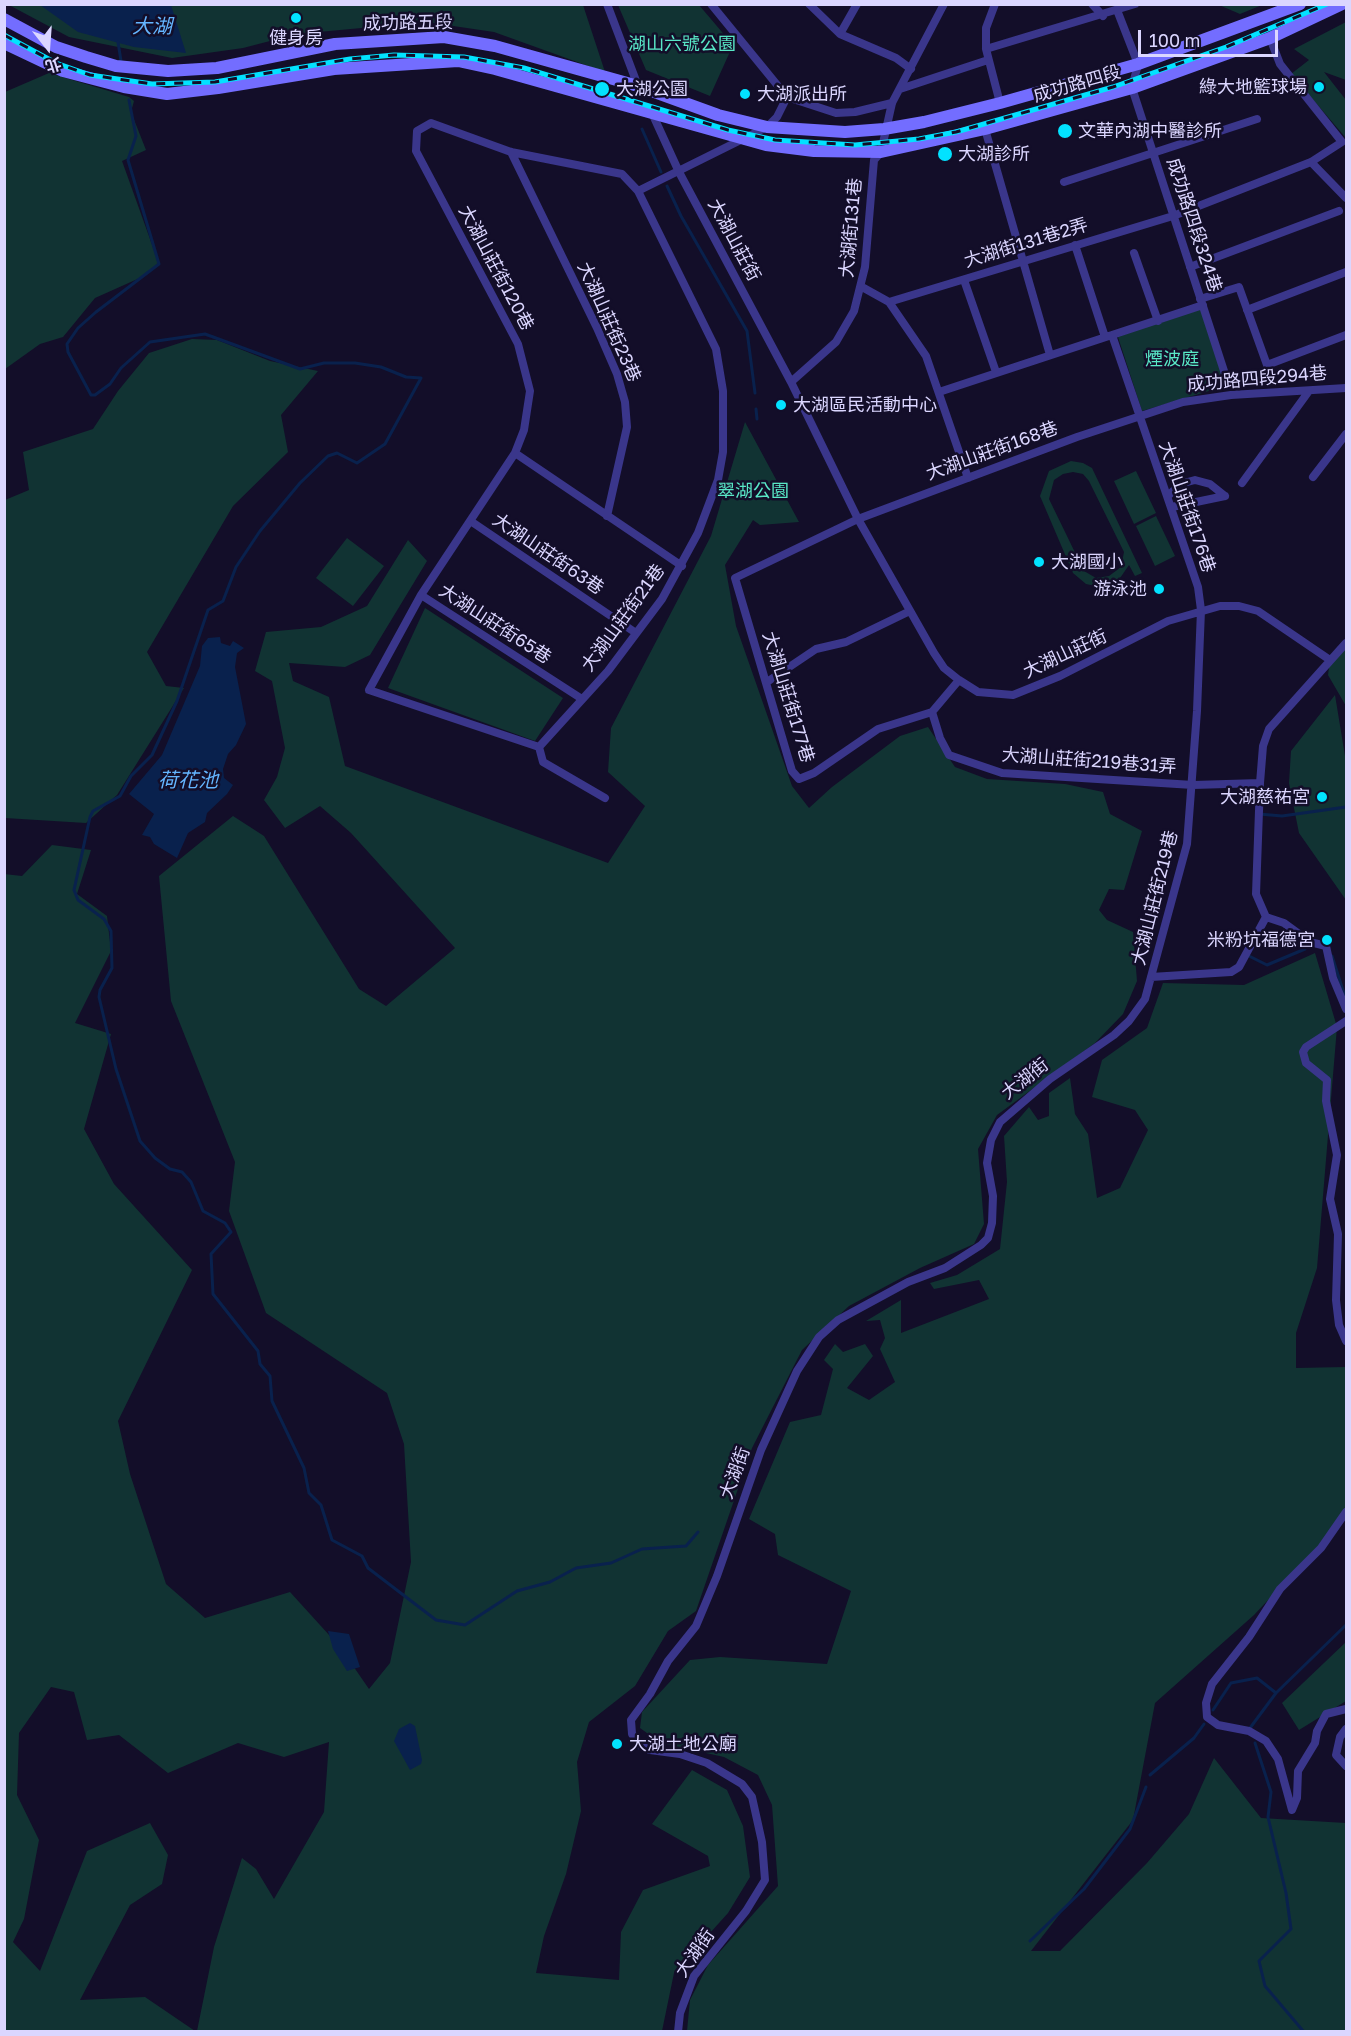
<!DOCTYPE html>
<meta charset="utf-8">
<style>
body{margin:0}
#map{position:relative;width:1351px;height:2036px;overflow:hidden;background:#130e29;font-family:"Golos Text","Noto Sans TC",sans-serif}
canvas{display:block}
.frame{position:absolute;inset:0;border:6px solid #dbd6ff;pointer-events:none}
.north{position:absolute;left:18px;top:18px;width:60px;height:60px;-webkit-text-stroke:4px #130e29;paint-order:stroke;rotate:163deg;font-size:16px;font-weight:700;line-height:24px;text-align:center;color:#dbd6ff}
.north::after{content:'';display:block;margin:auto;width:21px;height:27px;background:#dbd6ff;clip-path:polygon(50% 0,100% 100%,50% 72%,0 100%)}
.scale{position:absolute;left:1138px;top:30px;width:140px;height:27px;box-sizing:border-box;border:3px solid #dbd6ff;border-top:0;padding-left:8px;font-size:18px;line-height:21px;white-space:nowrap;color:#dbd6ff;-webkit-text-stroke:4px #130e29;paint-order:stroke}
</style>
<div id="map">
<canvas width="1351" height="2036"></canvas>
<div class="frame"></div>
<div class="north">北</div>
<div class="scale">100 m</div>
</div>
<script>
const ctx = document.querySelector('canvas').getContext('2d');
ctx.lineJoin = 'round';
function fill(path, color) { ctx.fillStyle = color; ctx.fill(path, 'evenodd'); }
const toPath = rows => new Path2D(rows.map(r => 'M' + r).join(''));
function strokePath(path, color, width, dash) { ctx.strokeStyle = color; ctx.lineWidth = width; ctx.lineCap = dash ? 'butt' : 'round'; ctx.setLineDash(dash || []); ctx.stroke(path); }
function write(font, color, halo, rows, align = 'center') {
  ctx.font = font + ' "Golos Text","Noto Sans TC",sans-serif'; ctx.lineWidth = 5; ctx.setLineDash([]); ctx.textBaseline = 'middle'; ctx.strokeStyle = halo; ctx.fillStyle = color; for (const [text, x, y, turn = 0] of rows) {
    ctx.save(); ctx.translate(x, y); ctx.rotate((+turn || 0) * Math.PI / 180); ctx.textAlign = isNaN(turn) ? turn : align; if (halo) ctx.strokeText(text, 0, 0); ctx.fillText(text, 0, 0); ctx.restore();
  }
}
const green = toPath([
 [9,5,583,5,605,72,494,32,426,22,297,34,243,48,172,58,69,37],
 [618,5,699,5,733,45,710,96,646,70],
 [1219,5,1262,4,1262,5,1240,14],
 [1346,22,1346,80,1324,72,1346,100,1346,138,1291,74,1309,60,1294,49],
 [49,73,129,97,134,101,131,112,146,150,122,161,159,264,142,277,95,298,63,337,40,344,5,369,5,92],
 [1203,305,1229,385,1142,411,1117,334],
 [192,339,217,340,270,361,318,371,281,415,288,452,233,506,147,652,166,686,184,688,117,795,86,823,5,818,5,500,29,490,23,452,93,429,118,391,149,353],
 [745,422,799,522,760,525,753,520,725,565,736,626,792,786,809,808,832,787,900,736,928,727,955,767,987,779,1065,784,1103,792,1110,814,1142,831,1124,890,1109,889,1099,910,1107,920,1133,932,1137,981,1123,1014,1095,1043,997,1115,978,1149,984,1224,974,1244,920,1268,849,1306,802,1350,752,1448,696,1611,668,1631,635,1686,589,1722,577,1762,581,1811,566,1874,544,1936,536,1973,619,1980,621,1932,643,1890,710,1866,708,1856,652,1824,692,1770,727,1790,743,1826,750,1877,728,1913,674,1973,662,2031,197,2031,214,1947,242,1858,256,1869,274,1899,324,1812,329,1742,284,1757,238,1743,168,1773,119,1735,87,1740,74,1692,51,1687,19,1733,17,1795,39,1840,24,1919,13,1942,40,1971,87,1851,150,1823,168,1855,162,1884,130,1905,80,2000,145,1997,195,2031,5,2031,4,874,22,876,52,845,91,850,77,894,107,916,111,951,75,1023,111,1034,84,1129,114,1184,192,1270,118,1421,130,1474,166,1584,205,1618,290,1592,340,1647,369,1689,390,1663,411,1562,404,1444,387,1393,266,1313,229,1211,235,1162,171,1001,159,876,233,816,264,836,359,989,386,1006,455,948,351,833,320,806,285,828,264,800,277,777,285,748,272,681,255,671,266,632,321,627,367,606,408,540,427,561,370,655,345,667,289,663,293,681,329,697,345,766,608,863,645,806,608,772,611,728,711,536],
 [1071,461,1083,463,1092,468,1142,573,1135,576,1129,565,1118,581,1100,587,1086,584,1073,573,1040,496,1049,471],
 [1073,472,1083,474,1089,481,1124,552,1121,567,1109,576,1096,578,1084,571,1049,499,1054,480,1063,474],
 [1136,471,1156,513,1134,524,1114,481],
 [1156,516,1175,556,1155,566,1136,526],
 [347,538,384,566,353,606,316,578],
 [425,608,563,698,535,741,388,688],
 [1346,643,1346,706,1328,675,1330,660],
 [1335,695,1346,762,1346,900,1299,833,1289,783,1291,751],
 [1315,953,1337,1027,1317,1268,1296,1333,1296,1368,1346,1367,1346,1517,1254,1615,1155,1703,1133,1820,1031,1951,1060,1951,1147,1863,1189,1814,1214,1758,1261,1818,1346,1823,1346,2031,687,2031,690,2000,708,1965,778,1886,772,1805,758,1775,724,1757,661,1743,640,1728,642,1712,690,1660,720,1657,827,1664,851,1591,778,1555,775,1534,749,1519,790,1422,821,1415,833,1369,824,1360,835,1344,843,1352,865,1344,873,1356,847,1388,869,1400,895,1382,880,1349,885,1338,880,1320,866,1321,901,1300,901,1333,989,1299,979,1280,934,1289,930,1283,957,1275,1000,1249,1007,1182,1004,1136,1029,1107,1038,1120,1049,1116,1049,1093,1070,1078,1075,1114,1088,1134,1097,1198,1120,1188,1148,1130,1135,1110,1092,1097,1102,1060,1147,1028,1163,983,1244,985],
 [1346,1642,1346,1701,1299,1730,1282,1703]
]);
const water = toPath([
 [40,5,171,5,186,53,134,47,78,32],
 [220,637,221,643,230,646,233,641,244,648,237,653,235,667,246,724,236,745,228,754,223,769,224,778,233,785,227,794,207,813,205,822,188,833,177,858,154,844,150,837,142,835,154,814,129,794,162,755,200,666,202,646,208,638],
 [328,1631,349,1634,360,1667,347,1671,333,1649],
 [410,1723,415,1726,422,1760,421,1764,410,1770,394,1741,399,1729]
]);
const stream = toPath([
 [118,42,121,61],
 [129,100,136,136,128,160,159,264,96,312,78,328,67,344,68,352,91,395,95,395,110,384,121,368,150,342,205,334,300,369,324,363,355,363,381,367,406,377,421,378,385,444,357,463,337,453,328,456,300,483,260,531,236,567,223,601,208,610,177,701,152,755,131,776,120,796,93,811,90,817,74,890,78,900,104,919,111,931,112,968,100,990,99,997,116,1069,140,1141,155,1158,170,1169,182,1172,191,1182,203,1211,225,1223,231,1232,211,1254,213,1294,258,1351,260,1364,270,1376,272,1401,304,1468,309,1493,321,1505,332,1540,362,1556,368,1568,436,1620,465,1625,517,1591,550,1582,576,1568,611,1563,642,1549,686,1546,698,1532],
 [642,129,661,172],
 [667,186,681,216,747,331,755,393],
 [756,409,757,419],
 [1259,814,1282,816,1346,807],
 [1249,956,1267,965,1305,949],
 [1332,956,1346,1000],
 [1213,1710,1231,1683,1257,1678,1276,1693],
 [1250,1728,1276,1693,1346,1625],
 [1255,1743,1271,1792,1268,1817,1286,1893,1291,1929,1259,1961,1265,1986,1304,2032],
 [1150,1775,1194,1738,1204,1724],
 [1030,1941,1084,1889,1130,1829,1146,1787]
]);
const street = toPath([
 [607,4,638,86],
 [711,4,787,97],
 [809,4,840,34,896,58,911,69],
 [995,4,986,28,986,49,1000,103],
 [1092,4,1103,16],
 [1117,10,1138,64,1132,88,1225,374],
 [840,34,857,4],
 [986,49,1135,4],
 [900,89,988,60],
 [652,113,679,172,791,382,858,519,934,653,944,668,959,680,978,692,1013,695,1060,676,1168,621,1220,606,1239,606,1258,611,1330,660],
 [985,129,1050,355],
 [511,152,597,328,617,374,625,402,627,427,607,516],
 [1311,162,1346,198],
 [1064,182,1257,119],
 [1075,245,1105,337],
 [1134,253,1158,321],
 [1190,267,1339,211],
 [964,280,996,372],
 [862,287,889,302,926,356,968,478],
 [1200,299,1239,287,1267,365,1346,335],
 [889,302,1173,216,1311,162,1342,142,1280,64,1270,38],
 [1247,310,1346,272],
 [791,382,836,342,854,311,865,267,874,160,881,152,892,103,944,4],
 [939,392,1203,305],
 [515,453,682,566],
 [1313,477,1346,434],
 [1242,483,1309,391],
 [1168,496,1180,484,1195,480,1210,484,1225,496],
 [1172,507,1225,496],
 [472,522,636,633],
 [421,595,582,699],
 [1346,643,1269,729,1263,746,1260,783,1256,894,1266,917,1284,923,1310,942,1326,946,1333,978,1346,1009],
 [959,680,932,712,878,729,814,773,799,779,792,771,735,578,858,519,1077,437,1183,402,1231,395,1346,388],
 [767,682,816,649,846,642,910,611],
 [932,712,940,738,949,755,1002,773,1193,785,1260,783],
 [539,747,608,671,662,599,698,533,718,480,723,452,723,391,716,349,638,191],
 [605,798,543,762,539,747,369,690,421,595,515,453,524,430,530,391,518,344,416,151,417,131,431,123,511,152,622,174,638,191,767,127,777,117,787,97,836,113,855,112,892,103],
 [1151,977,1231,972,1239,967,1266,917],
 [1346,1021,1306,1047,1303,1052,1306,1063,1327,1080,1326,1101,1337,1155,1330,1199,1338,1234,1336,1300,1339,1325,1346,1341],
 [1346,1512,1321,1548,1280,1589,1249,1637,1212,1684,1206,1703,1207,1717,1218,1725,1249,1731,1266,1741,1278,1759,1292,1810,1297,1798,1298,1771,1315,1743,1317,1731,1326,1714,1346,1709],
 [1346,1729,1340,1737,1336,1755,1346,1766],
 [678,2032,680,2013,694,1976,746,1911,765,1880,762,1842,752,1797,742,1784,707,1763,680,1754,650,1750,641,1746,632,1734,631,1720,650,1694,668,1661,696,1626,717,1576,761,1450,797,1371,819,1337,838,1320,908,1282,945,1268,981,1245,988,1238,992,1223,993,1196,987,1163,991,1140,1000,1122,1050,1079,1114,1035,1129,1021,1145,999,1187,844,1197,711,1201,610,1198,587,1112,335]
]);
const secondary = toPath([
 [4,19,56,47,86,57,116,66,168,71,217,68,335,44,444,37,495,46,638,86,718,115,767,127,845,132,884,129,924,122,1000,103,1138,64,1300,4],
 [4,43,63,71,124,87,167,94,218,88,334,69,458,61,495,69,766,145,814,151,881,152,985,129,1132,88,1270,38,1342,4]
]);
const rail = toPath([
 [4,35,56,63,90,75,152,84,215,82,350,59,394,55,464,57,524,68,728,130,775,140,855,145,919,139,956,132,1113,87,1226,47,1327,4]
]);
const markers = [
 [296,18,6,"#02e2ff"],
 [1319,87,6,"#02e2ff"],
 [602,89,8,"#02e2ff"],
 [745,94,6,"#02e2ff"],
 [1065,131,8,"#02e2ff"],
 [945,154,8,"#02e2ff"],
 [781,405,6,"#02e2ff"],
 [1039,562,6,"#02e2ff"],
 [1159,589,6,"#02e2ff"],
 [1322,797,6,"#02e2ff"],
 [1327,940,6,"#02e2ff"],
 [617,1744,6,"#02e2ff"]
];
const streetNames = [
 ["成功路五段",408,23,-1],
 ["成功路四段",1077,84,-16],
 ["成功路四段324巷",1194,225,72],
 ["大湖街131巷",851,228,-85],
 ["大湖山莊街",734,240,62],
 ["大湖街131巷2弄",1026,243,-17],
 ["大湖山莊街120巷",496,268,62],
 ["大湖山莊街23巷",609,322,66],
 ["成功路四段294巷",1257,379,-5],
 ["大湖山莊街168巷",992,451,-20],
 ["大湖山莊街176巷",1187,507,71],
 ["大湖山莊街63巷",548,554,34],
 ["大湖山莊街21巷",623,618,-54],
 ["大湖山莊街65巷",495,624,33],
 ["大湖山莊街",1065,654,-25],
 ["大湖山莊街177巷",788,697,73],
 ["大湖山莊街219巷31弄",1089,761,4],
 ["大湖山莊街219巷",1155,898,-76],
 ["大湖街",1025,1079,-38],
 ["大湖街",735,1473,-70],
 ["大湖街",695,1953,-55]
];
const poiNames = [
 ["健身房",296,38,"center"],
 ["綠大地籃球場",1307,87,"right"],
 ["大湖公園",616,89],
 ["大湖派出所",757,94],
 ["文華內湖中醫診所",1078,131],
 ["大湖診所",958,154],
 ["大湖區民活動中心",793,405],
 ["大湖國小",1051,562],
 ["游泳池",1147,589,"right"],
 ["大湖慈祐宮",1310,797,"right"],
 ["米粉坑福德宮",1315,940,"right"],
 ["大湖土地公廟",629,1744]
];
const parkNames = [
 ["湖山六號公園",682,44],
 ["煙波庭",1172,359],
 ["翠湖公園",753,491]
];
const waterNames = [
 ["大湖",152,27],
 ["荷花池",188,781]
];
fill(green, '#133');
fill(water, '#09214d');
strokePath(stream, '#09214d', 3);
strokePath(street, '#3a368b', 8);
strokePath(secondary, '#736dff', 12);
strokePath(rail, '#02e2ff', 5);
strokePath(rail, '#130e29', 3, [9]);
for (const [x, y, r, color] of markers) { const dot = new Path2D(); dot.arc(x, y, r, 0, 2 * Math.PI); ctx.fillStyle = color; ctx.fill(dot); strokePath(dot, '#130e29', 2); }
write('18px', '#dbd6ff', '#130e29', streetNames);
write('18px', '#dbd6ff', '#130e29', poiNames, 'left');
write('18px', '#59e8c7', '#130e29', parkNames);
write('italic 20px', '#64b5ff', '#130e29', waterNames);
</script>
